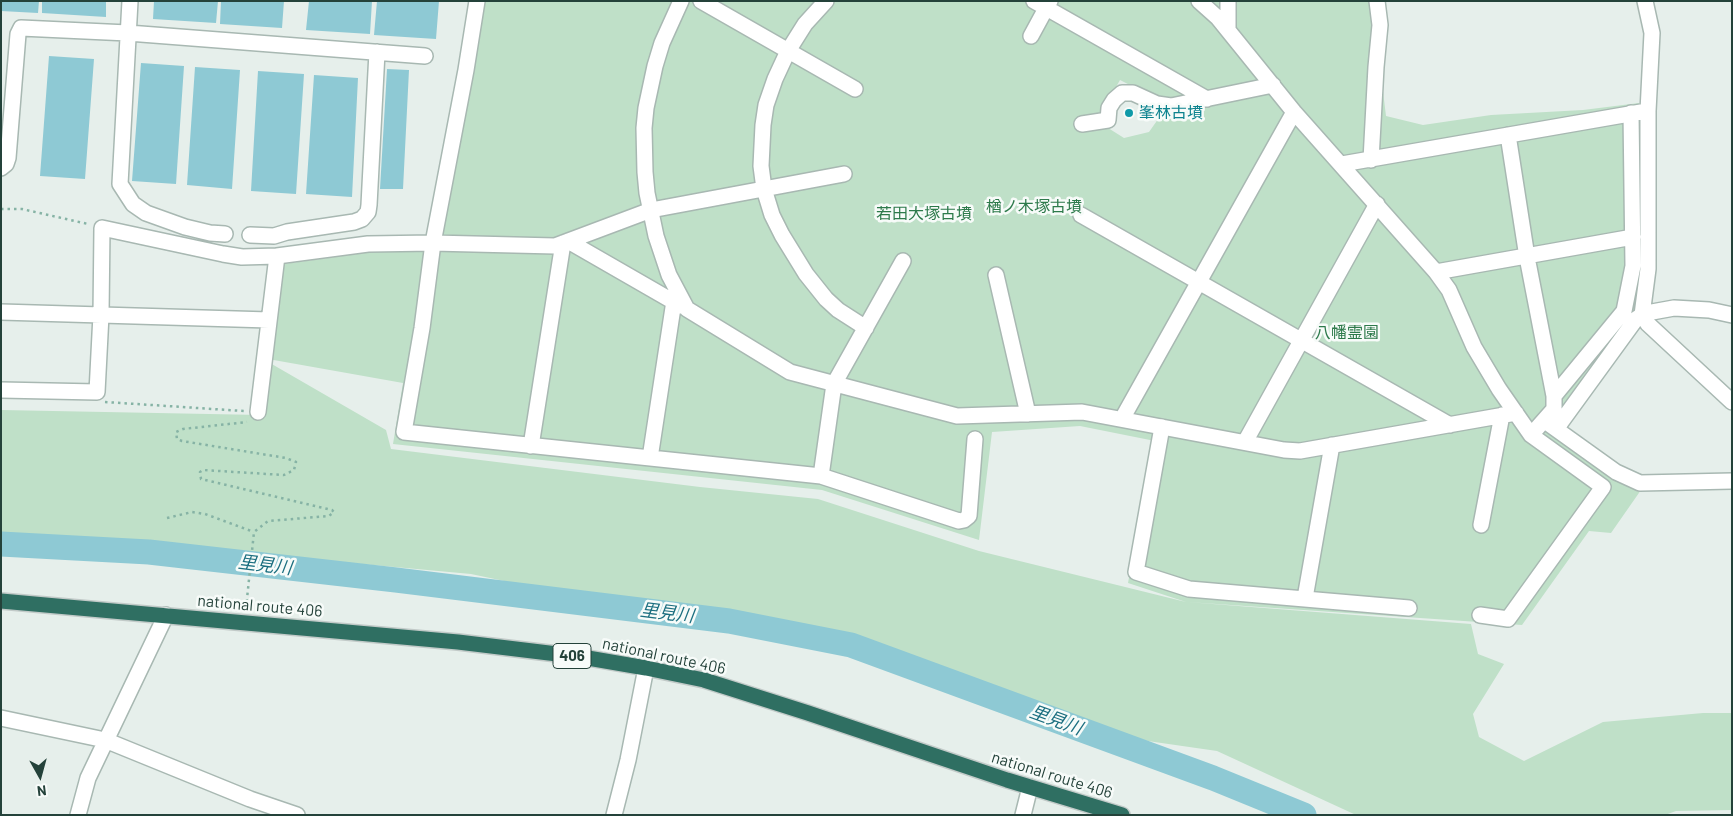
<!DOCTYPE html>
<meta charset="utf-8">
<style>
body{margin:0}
#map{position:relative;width:1733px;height:816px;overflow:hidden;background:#e6efeb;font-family:Barlow,sans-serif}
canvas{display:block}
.frame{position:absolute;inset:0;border:2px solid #24423a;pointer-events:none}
.north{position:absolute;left:15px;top:751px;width:50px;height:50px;-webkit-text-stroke:4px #f7fbf9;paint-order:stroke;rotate:173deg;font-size:14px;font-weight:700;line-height:20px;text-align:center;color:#24423a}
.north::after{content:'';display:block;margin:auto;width:18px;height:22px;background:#24423a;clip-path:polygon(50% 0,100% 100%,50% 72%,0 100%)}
</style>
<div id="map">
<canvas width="1733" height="816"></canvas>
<div class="frame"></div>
<div class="north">N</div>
</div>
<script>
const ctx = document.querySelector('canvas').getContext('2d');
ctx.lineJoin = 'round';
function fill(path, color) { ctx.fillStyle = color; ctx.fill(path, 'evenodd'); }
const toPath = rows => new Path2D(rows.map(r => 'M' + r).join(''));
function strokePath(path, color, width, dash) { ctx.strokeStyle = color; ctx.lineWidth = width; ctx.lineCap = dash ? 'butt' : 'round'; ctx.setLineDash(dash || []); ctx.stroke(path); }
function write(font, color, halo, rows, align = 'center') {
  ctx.font = font + ' Barlow,"Noto Sans JP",sans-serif'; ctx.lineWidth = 5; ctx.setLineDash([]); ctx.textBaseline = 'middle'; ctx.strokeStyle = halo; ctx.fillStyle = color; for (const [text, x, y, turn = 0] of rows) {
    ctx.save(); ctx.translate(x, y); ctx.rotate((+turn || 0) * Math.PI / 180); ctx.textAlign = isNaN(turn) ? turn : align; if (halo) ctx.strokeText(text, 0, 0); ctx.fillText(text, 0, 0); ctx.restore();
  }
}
const green = toPath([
 [483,1,1383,1,1380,67,1386,116,1423,125,1491,115,1583,110,1639,103,1643,267,1634,315,1545,431,1641,490,1611,533,1589,531,1522,625,1187,602,1471,624,1478,654,1504,664,1473,714,1479,737,1524,761,1603,722,1703,713,1732,713,1732,810,1676,811,1665,815,1356,815,1217,751,1120,737,1071,715,1010,691,859,643,787,631,711,614,642,610,471,574,329,561,247,556,85,552,1,541,1,410,261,415,270,363,386,430,391,449,700,487,818,499,979,551,1186,602,1128,583,1155,441,1080,426,992,432,979,540,822,490,393,444,403,383,268,359,284,264,371,252,440,252],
 [1120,80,1171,106,1161,115,1149,132,1124,138,1097,121]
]);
const water = toPath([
 [1,1,39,1,38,13,1,11],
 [42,1,106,1,106,17,42,13],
 [154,1,218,1,216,23,153,19],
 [221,1,284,1,282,28,220,24],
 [309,1,372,1,370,34,306,30],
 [377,1,439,1,436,39,374,35],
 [49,56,94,59,85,179,40,176],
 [141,63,184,66,176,184,132,181],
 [195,67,240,70,232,189,187,185],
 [387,69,409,70,403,189,380,189],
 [258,71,304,74,296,194,251,191],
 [314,75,358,78,352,197,306,194]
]);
const river = toPath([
 [1,544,149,552,396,580,729,621,851,645,1213,778,1304,815]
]);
const path = toPath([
 [1,209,22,209,88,224],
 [105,402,244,411],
 [167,518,192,512,205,514,254,532],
 [246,608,254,532,268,521,329,516,334,512,332,510,201,479,200,472,203,470,284,475,294,470,296,462,286,458,182,441,177,439,176,432,183,429,247,422]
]);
const minor = toPath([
 [130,1,120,184,133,204,146,213,185,227,210,233,225,234],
 [477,1,466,70,433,243,422,328,404,432,821,476,959,521,964,520,969,516,975,439],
 [681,1,662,43,655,66,646,108,644,128,645,172,647,193,656,236,669,275,687,309,790,372,957,416,1082,412,1284,450,1300,451,1516,413],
 [701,1,855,89],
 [826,1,805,24,788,51,775,79,766,105,763,125,761,166,764,189,772,215,782,235,806,274,826,299,838,310,866,328],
 [1034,1,1207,99],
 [1199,1,1218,18,1294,112,1436,272,1449,290,1474,347,1499,389,1531,435,1603,487,1508,619,1480,615],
 [1228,1,1228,29],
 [1645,1,1652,33,1648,111,1648,269,1642,315,1648,324,1732,402],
 [1031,36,1050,1],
 [1082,124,1108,120,1109,108,1114,100,1122,93,1133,93,1157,104,1171,106,1273,85],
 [1508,135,1527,257,1554,396],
 [1371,160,1376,67,1380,25,1377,1],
 [1342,164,1641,112],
 [1,168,6,164,8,158,18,34,21,28,128,33,425,56],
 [1081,215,1450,425],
 [250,235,274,236,287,232,354,222,362,219,368,212,369,205,377,52],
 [568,241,681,306],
 [1436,272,1633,237],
 [996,275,1028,414],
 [1,312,269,320],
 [1,390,97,392,101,315,102,228,223,254,242,257,277,256],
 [258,412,277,256,368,244,433,243,555,246,651,210,844,174],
 [1122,419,1294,112],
 [1549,424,1616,472,1640,483,1732,481],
 [1162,427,1136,572,1189,589,1409,608],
 [1556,429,1636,319,1642,315,1652,312,1674,308,1709,310,1732,315],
 [1531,435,1554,409,1554,396,1624,311,1633,266,1631,113],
 [1245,442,1377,204],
 [531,446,563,243],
 [650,458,674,301],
 [821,476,834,384,903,261],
 [1481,525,1502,415],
 [1305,598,1332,445],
 [1,718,105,740,250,799,297,815],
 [78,815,88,778,166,615],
 [614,815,628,760,646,668],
 [1023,815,1030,787]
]);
const highway = toPath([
 [1,601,458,642,582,657,646,668,704,680,808,713,1007,780,1122,815]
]);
const markers = [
 [1129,113,5,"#0f9aa8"]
];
const shields = [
 [572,656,38]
];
const shieldNames = [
 ["406",572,656]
];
const cultureNames = [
 ["峯林古墳",1139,113]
];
const parkNames = [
 ["楢ノ木塚古墳",1034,207],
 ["若田大塚古墳",924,214],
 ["八幡霊園",1347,333]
];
const streetNames = [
 ["national route 406",260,606,5],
 ["national route 406",664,656,12],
 ["national route 406",1052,775,17]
];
const waterNames = [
 ["里見川",265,565,7],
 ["里見川",667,613,7],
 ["里見川",1056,720,20]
];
fill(green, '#bfe0c8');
fill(water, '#8ec9d4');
strokePath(river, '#8ec9d4', 25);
strokePath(minor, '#a8b8b2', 18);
strokePath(highway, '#c2cac8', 18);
strokePath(path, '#86b3a5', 2.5, [2.5, 4]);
strokePath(minor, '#fff', 15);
strokePath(highway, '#2f6f62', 15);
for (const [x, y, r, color] of markers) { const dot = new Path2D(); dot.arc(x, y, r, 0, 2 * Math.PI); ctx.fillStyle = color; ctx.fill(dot); strokePath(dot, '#f7fbf9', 2); }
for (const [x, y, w] of shields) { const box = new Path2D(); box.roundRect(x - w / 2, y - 12.5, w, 25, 4); ctx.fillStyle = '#f7fbf9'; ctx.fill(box); strokePath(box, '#24423a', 1); }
write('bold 15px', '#24423a', null, shieldNames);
write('16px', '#0d838f', '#f7fbf9', cultureNames, 'left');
write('16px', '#2d7a4b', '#f7fbf9', parkNames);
write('16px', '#24423a', '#f7fbf9', streetNames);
write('italic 18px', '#1c6f80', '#f7fbf9', waterNames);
</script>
